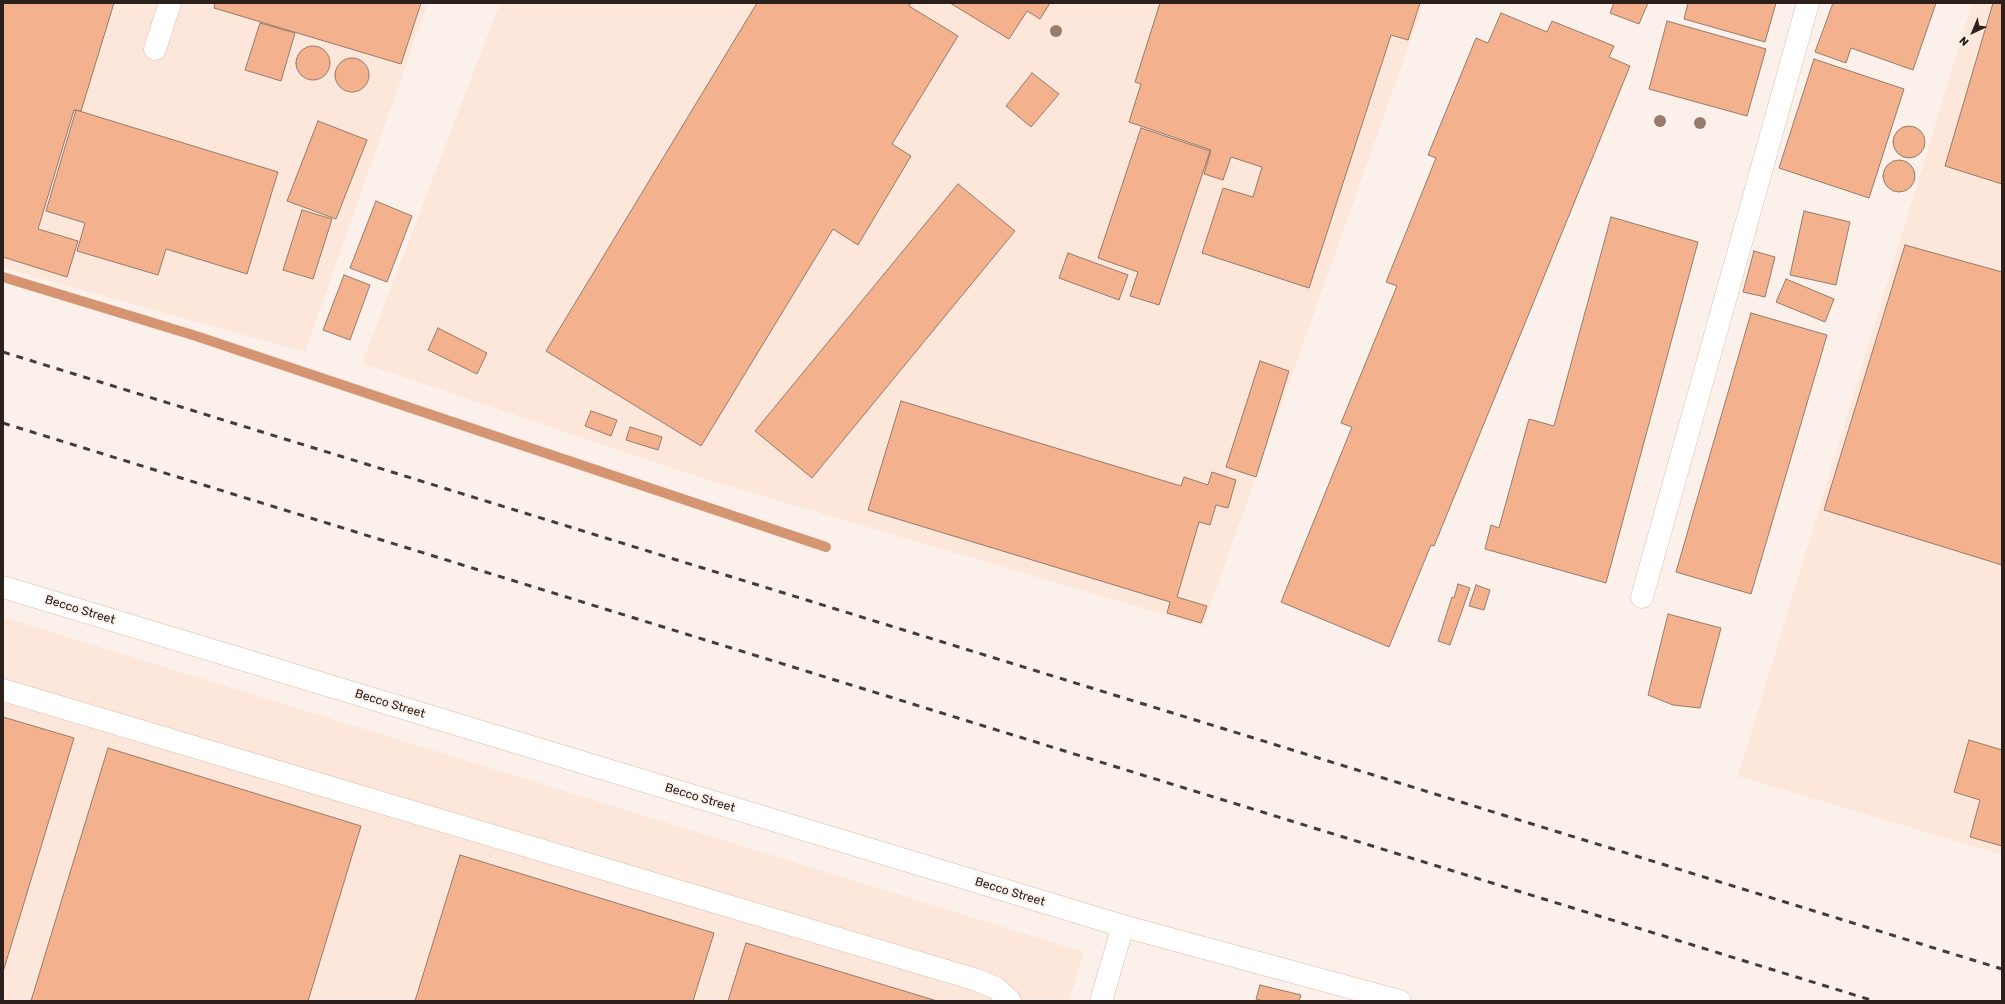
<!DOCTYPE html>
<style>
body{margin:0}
#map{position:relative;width:2005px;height:1004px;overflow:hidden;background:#fcf0ea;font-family:Rubik,sans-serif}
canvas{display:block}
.frame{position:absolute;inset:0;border:4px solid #2b201b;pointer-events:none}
.north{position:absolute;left:1953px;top:12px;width:40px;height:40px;-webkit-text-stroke:3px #fcf0ea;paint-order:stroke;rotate:224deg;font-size:11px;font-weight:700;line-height:16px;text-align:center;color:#2b201b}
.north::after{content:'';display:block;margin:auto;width:14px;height:18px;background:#2b201b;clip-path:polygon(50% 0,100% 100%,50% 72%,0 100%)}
</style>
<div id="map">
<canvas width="2005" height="1004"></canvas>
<div class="frame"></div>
<div class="north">N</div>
</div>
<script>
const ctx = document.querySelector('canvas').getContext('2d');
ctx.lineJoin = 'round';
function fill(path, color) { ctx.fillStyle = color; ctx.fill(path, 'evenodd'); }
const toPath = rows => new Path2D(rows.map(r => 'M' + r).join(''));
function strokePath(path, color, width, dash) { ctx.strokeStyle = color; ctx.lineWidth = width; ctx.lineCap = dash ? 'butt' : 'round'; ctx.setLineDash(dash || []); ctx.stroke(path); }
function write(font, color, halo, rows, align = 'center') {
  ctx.font = font + ' Rubik,sans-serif'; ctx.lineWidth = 4; ctx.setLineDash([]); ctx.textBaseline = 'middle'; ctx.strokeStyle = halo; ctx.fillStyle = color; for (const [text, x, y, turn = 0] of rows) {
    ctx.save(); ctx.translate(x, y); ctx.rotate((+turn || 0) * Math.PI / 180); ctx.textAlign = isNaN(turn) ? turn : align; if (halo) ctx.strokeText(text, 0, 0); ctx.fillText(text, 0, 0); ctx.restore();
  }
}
const built = toPath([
 [3,3,428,3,305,352,3,268],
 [500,3,1424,3,1203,626,698,477,362,363],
 [1972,3,2002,3,2002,855,1738,776],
 [3,617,1084,952,1069,1001,3,1001]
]);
const stream = toPath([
 [3,277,196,336,826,547]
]);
const building = toPath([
 [3,3,114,3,81,111,74,110,38,229,78,241,67,277,3,257,3,3],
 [215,3,421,3,401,64,214,8,215,3],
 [757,3,911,3,909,6,958,36,892,144,911,156,858,245,833,229,701,446,546,351,757,3],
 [950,3,1050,3,1040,19,1027,11,1009,39,950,3],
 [1160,3,1420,3,1408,40,1391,35,1309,288,1202,253,1223,188,1253,197,1262,167,1231,157,1223,180,1204,174,1211,150,1129,122,1141,84,1135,82,1160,3],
 [1614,3,1648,3,1639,24,1610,13,1614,3],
 [1688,3,1776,3,1765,42,1684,19,1688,3],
 [1833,3,1936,3,1913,70,1851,48,1846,63,1815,52,1833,3],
 [1993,3,2002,3,2002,184,1945,166,1993,3],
 [1501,13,1547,32,1552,21,1614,46,1609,57,1630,66,1434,546,1431,545,1389,647,1281,602,1352,427,1341,423,1397,286,1386,282,1436,158,1428,155,1476,38,1488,43,1501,13],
 [1667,21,1766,49,1747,116,1649,89,1667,21],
 [260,23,295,33,281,81,245,70,260,23],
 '296 63a17 17 0 1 1 34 0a17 17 0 1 1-34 0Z',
 '335 75a17 17 0 1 1 34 0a17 17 0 1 1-34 0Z',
 [1814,59,1904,89,1869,198,1779,168,1814,59],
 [1032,73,1059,94,1031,127,1006,106,1032,73],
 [76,110,278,172,247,274,166,249,158,275,77,251,85,223,46,211,76,110],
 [318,121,367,140,336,219,287,201,318,121],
 '1893 142a16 16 0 1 1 32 0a16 16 0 1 1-32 0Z',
 [1141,128,1210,151,1159,305,1130,296,1138,272,1098,258,1141,128],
 '1883 176a16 16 0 1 1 32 0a16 16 0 1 1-32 0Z',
 [958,184,1015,231,812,478,755,431,958,184],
 [376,201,412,216,387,282,350,268,376,201],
 [302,210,332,219,313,279,283,270,302,210],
 [1804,211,1850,222,1836,285,1790,275,1804,211],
 [1611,217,1698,242,1606,583,1485,549,1491,525,1499,528,1529,419,1554,426,1611,217],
 [1905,245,2002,272,2002,565,1824,510,1905,245],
 [1754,251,1775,257,1765,297,1743,292,1754,251],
 [1068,253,1128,275,1119,300,1059,278,1068,253],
 [344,275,370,285,350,340,323,330,344,275],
 [1786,279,1834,299,1825,322,1776,302,1786,279],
 [1751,313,1827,335,1751,594,1676,572,1751,313],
 [438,328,487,353,477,374,428,350,438,328],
 [1260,361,1289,371,1256,477,1226,467,1260,361],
 [901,401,1181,486,1184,477,1208,485,1212,472,1236,480,1228,508,1216,505,1210,525,1199,522,1177,597,1207,606,1201,623,1167,613,1170,602,868,510,901,401],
 [591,411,617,420,611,436,585,426,591,411],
 [630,427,662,437,658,450,626,440,630,427],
 [1458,584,1470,588,1450,645,1438,641,1452,597,1454,598,1458,584],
 [1476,585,1490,590,1484,610,1469,606,1476,585],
 [1668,614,1721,628,1700,708,1673,705,1648,695,1668,614],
 [3,717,74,738,3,972,3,717],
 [1969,740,2002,750,2002,846,1970,837,1980,800,1954,792,1969,740],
 [108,748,361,826,308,1001,31,1001,108,748],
 [460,855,714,933,693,1001,415,1001,460,855],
 [746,943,937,1001,728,1001,746,943],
 [1260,985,1301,995,1299,1001,1263,1001,1256,999,1260,985]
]);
const minor = toPath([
 [155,49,170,3],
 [3,587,1123,926,1400,1001],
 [1642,597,1808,3],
 [3,690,977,980,996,988,1010,1001],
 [1101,1001,1123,926]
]);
const rail = toPath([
 [3,352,2002,969],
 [3,423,1874,1001]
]);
const trees = [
 [1056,31],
 [1660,121],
 [1700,123]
];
const streetNames = [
 ["Becco Street",80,610,17],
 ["Becco Street",390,704,17],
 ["Becco Street",700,798,17],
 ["Becco Street",1010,892,17]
];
fill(built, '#fde7db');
strokePath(stream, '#d69572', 10);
fill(building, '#f4b18d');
strokePath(building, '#967b6d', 1);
strokePath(minor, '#d9bcad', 23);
strokePath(minor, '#fff', 22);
strokePath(rail, '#463b36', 3, [7, 7]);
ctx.fillStyle = '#997d6c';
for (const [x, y] of trees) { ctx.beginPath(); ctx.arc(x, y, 6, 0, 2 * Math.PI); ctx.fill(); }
write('12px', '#2b201b', '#fcf0ea', streetNames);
</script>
